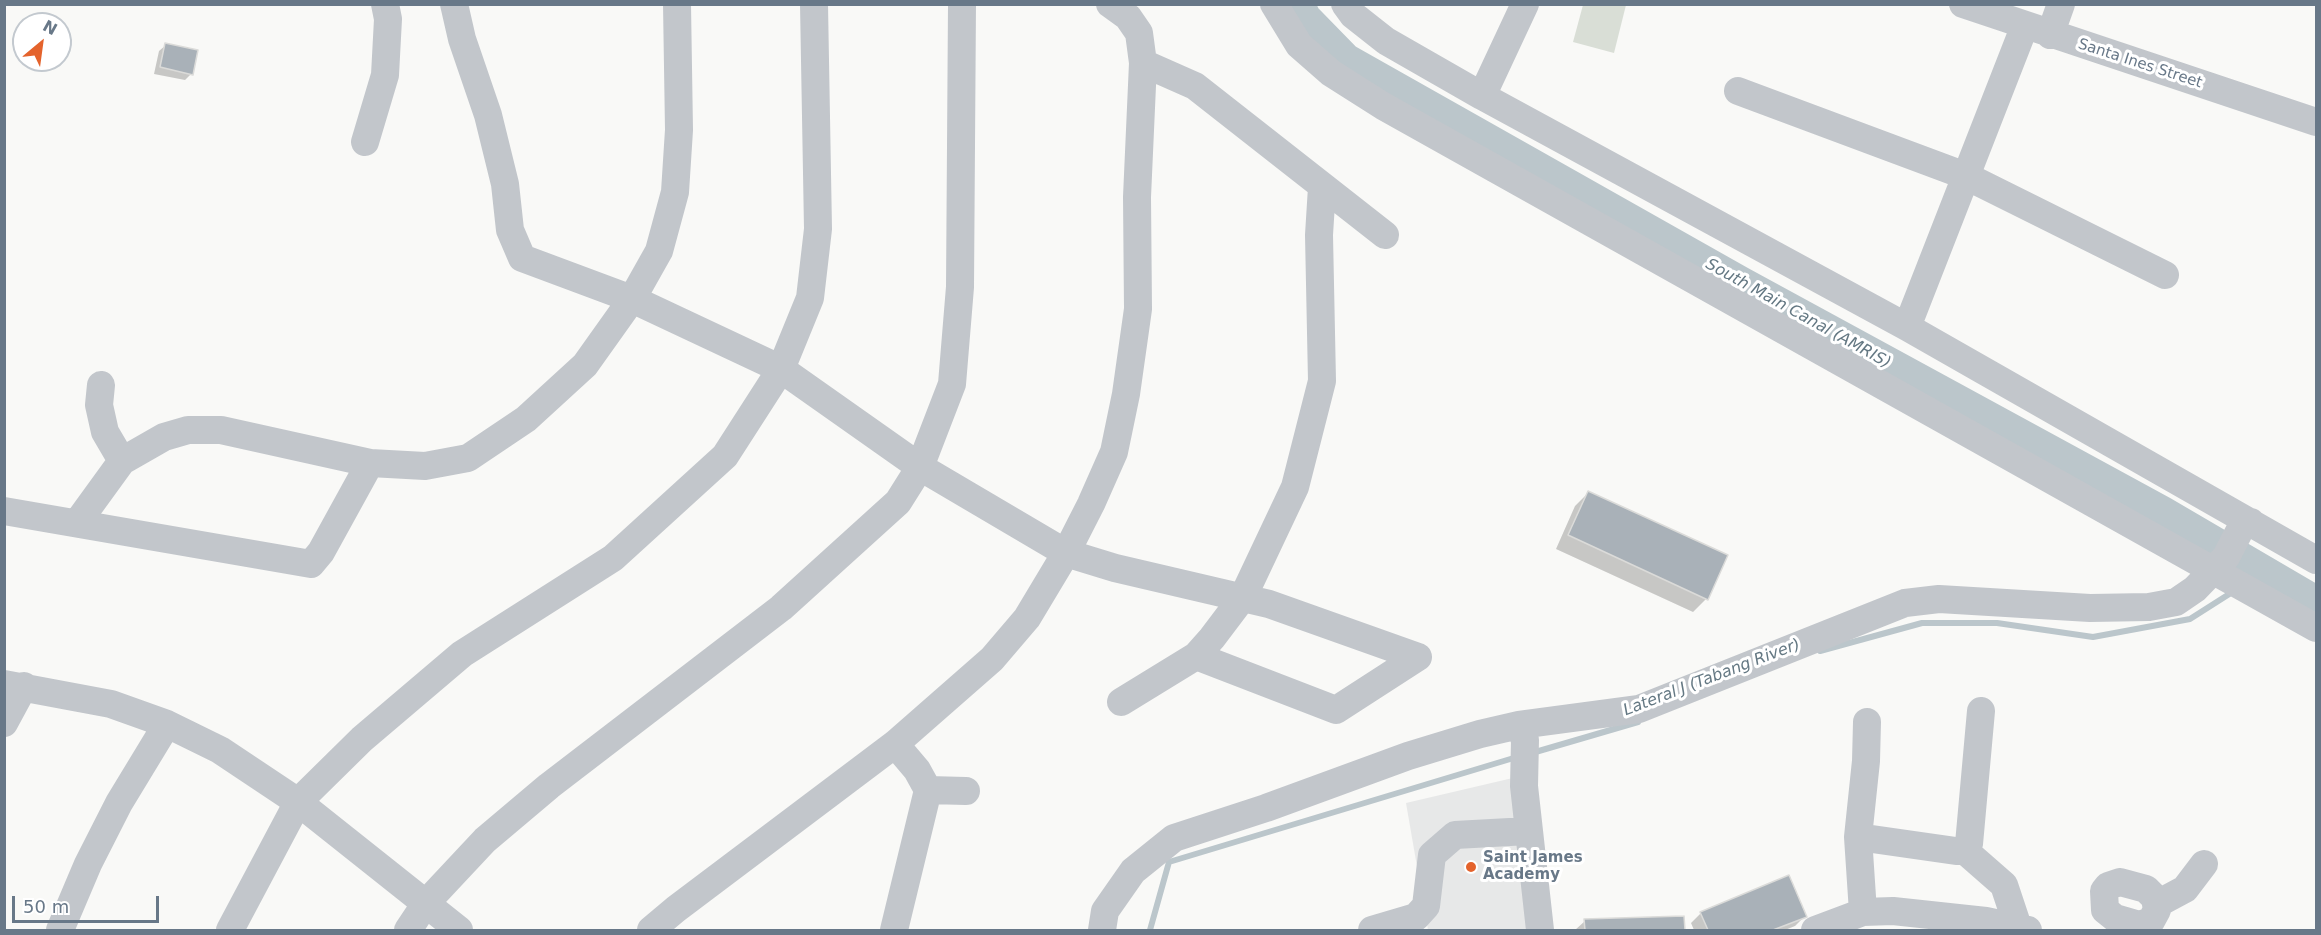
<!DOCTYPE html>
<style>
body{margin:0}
#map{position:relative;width:2321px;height:935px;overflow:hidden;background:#f9f9f7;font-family:"DejaVu Sans",sans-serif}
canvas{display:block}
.frame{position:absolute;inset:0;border:6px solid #687888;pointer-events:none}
.north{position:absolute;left:12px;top:12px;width:60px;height:60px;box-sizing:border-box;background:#fff;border:2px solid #c3c9cf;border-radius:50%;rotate:29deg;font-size:16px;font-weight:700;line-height:24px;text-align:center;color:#687888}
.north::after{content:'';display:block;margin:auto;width:21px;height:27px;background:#e4632c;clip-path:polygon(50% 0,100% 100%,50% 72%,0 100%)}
.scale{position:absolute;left:12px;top:896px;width:147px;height:27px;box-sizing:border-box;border:3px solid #687888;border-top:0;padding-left:8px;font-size:18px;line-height:21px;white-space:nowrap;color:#687888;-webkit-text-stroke:4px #fff;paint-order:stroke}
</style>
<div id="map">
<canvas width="2321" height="935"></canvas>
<div class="frame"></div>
<div class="north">N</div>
<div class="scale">50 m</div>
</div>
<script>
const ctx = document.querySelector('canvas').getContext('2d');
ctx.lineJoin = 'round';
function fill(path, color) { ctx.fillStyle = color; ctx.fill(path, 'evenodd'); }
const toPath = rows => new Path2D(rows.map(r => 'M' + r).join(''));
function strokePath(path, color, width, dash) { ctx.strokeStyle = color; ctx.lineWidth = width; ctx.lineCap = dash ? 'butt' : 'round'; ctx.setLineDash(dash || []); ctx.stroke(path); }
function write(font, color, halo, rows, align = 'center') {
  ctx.font = font + ' "DejaVu Sans",sans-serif'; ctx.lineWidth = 6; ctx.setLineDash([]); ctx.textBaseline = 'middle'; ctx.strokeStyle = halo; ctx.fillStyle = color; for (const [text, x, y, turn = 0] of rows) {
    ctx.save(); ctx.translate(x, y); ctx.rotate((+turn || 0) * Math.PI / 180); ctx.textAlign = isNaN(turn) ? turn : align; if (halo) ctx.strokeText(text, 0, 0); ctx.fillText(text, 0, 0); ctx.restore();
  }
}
const built = toPath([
 [1517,777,1530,930,1428,930,1406,803]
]);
const green = toPath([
 [1583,5,1626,5,1614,53,1573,42]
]);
const shadow = toPath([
 [166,45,191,74,185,80,154,74,159,51],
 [1588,493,1706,599,1693,612,1556,549,1575,506],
 [1701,913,1805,916,1795,926,1785,930,1694,930,1691,923],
 [1682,918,1683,930,1575,930,1585,921]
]);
const stream = toPath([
 [2250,581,2264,572],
 [1820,651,1922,623,1997,623,2093,637,2190,619,2234,591],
 [1532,753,1638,722],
 [1150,930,1169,862,1517,757]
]);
const river = toPath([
 [1298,4,1304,18,1345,60,1740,283,2162,513,2316,603]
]);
const building = toPath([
 [165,43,198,50,193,75,160,67,165,43],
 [1588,491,1728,555,1708,600,1568,535,1588,491],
 [1789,875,1807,917,1773,930,1708,930,1700,912,1789,875],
 [1684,916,1685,930,1585,930,1584,919,1684,916]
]);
const minor = toPath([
 [454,4,462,39,488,115,505,184,510,230,522,258,632,299,781,369,920,467,1066,553,1115,568,1269,604,1418,657],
 [1274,4,1299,45,1331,73,1383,106,2316,628],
 [1345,4,1353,15,1386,41,1482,96,1907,327,2316,560],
 [1963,4,2316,122],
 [2050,35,2061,4],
 [1143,63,1195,86,1385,235],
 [1738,91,1966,176,2165,275],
 [1482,96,1525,4],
 [365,142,385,75,388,19,385,4],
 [1907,327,2025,25],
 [101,385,99,405,105,432,122,461],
 [4,511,311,564,321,552,370,463],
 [77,523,122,461,164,437,188,430,221,430,370,463,425,466,468,458,526,419,585,365,632,299,659,251,675,192,679,130,677,4],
 [1196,656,1336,710,1418,657],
 [4,684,111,704,167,724,220,750,298,802,459,930],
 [1121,702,1196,656,1212,638,1243,597,1295,487,1322,381,1319,235,1322,187],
 [4,723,24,686],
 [1519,725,1525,740,1524,786,1540,930],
 [928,790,966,791],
 [1858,837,1956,851,1964,850,1969,844,1981,711],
 [1964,850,2004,885,2018,927],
 [2120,882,2146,889,2155,898,2157,910,2151,921,2139,925,2115,918,2105,910,2104,891,2108,886,2120,882],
 [2157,904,2185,889,2204,864],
 [1863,912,1858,837,1866,761,1867,722],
 [60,930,88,864,119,803,167,724],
 [230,930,298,802,362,739,462,654,613,558,725,456,781,369,810,298,818,229,814,4],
 [408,930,426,903,485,840,549,786,781,608,898,502,920,467,952,384,960,287,962,4],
 [651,930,676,909,895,744,992,659,1027,618,1066,553,1091,504,1114,452,1126,394,1138,309,1137,197,1143,63,1139,33,1128,17,1110,4],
 [894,930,928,790,917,770,895,744],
 [1102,930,1105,911,1133,871,1174,838,1266,808,1408,756,1480,734,1519,725,1639,709,1905,603,1939,599,2090,608,2149,607,2176,602,2195,589,2226,557,2242,526,2251,522],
 [1372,930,1416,917,1426,906,1432,855,1455,835,1528,831],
 [1815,930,1863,912,1893,911,1986,921,2028,930]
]);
const markers = [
 [1471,867,6,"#e4632c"]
];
const streetNames = [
 ["Santa Ines Street",2140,64,18]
];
const poiNames = [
 ["Saint James",1483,858],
 ["Academy",1483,875]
];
const waterNames = [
 ["South Main Canal (AMRIS)",1798,314,29],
 ["Lateral J (Tabang River)",1712,678,-21]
];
fill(built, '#e7e8e8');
fill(green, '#d9ded6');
fill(shadow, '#0003');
strokePath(stream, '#bbc6cb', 6);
strokePath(river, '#bbc6cb', 34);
fill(building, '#a9b1b8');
strokePath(building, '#dbdbd9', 1.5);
strokePath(minor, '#c2c6cb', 28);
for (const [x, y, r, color] of markers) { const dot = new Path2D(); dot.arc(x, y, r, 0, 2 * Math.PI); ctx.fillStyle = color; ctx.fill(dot); strokePath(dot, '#fff', 2); }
write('15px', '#687888', '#fff', streetNames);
write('bold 15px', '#687888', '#fff', poiNames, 'left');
write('italic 16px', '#647883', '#fff', waterNames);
</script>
